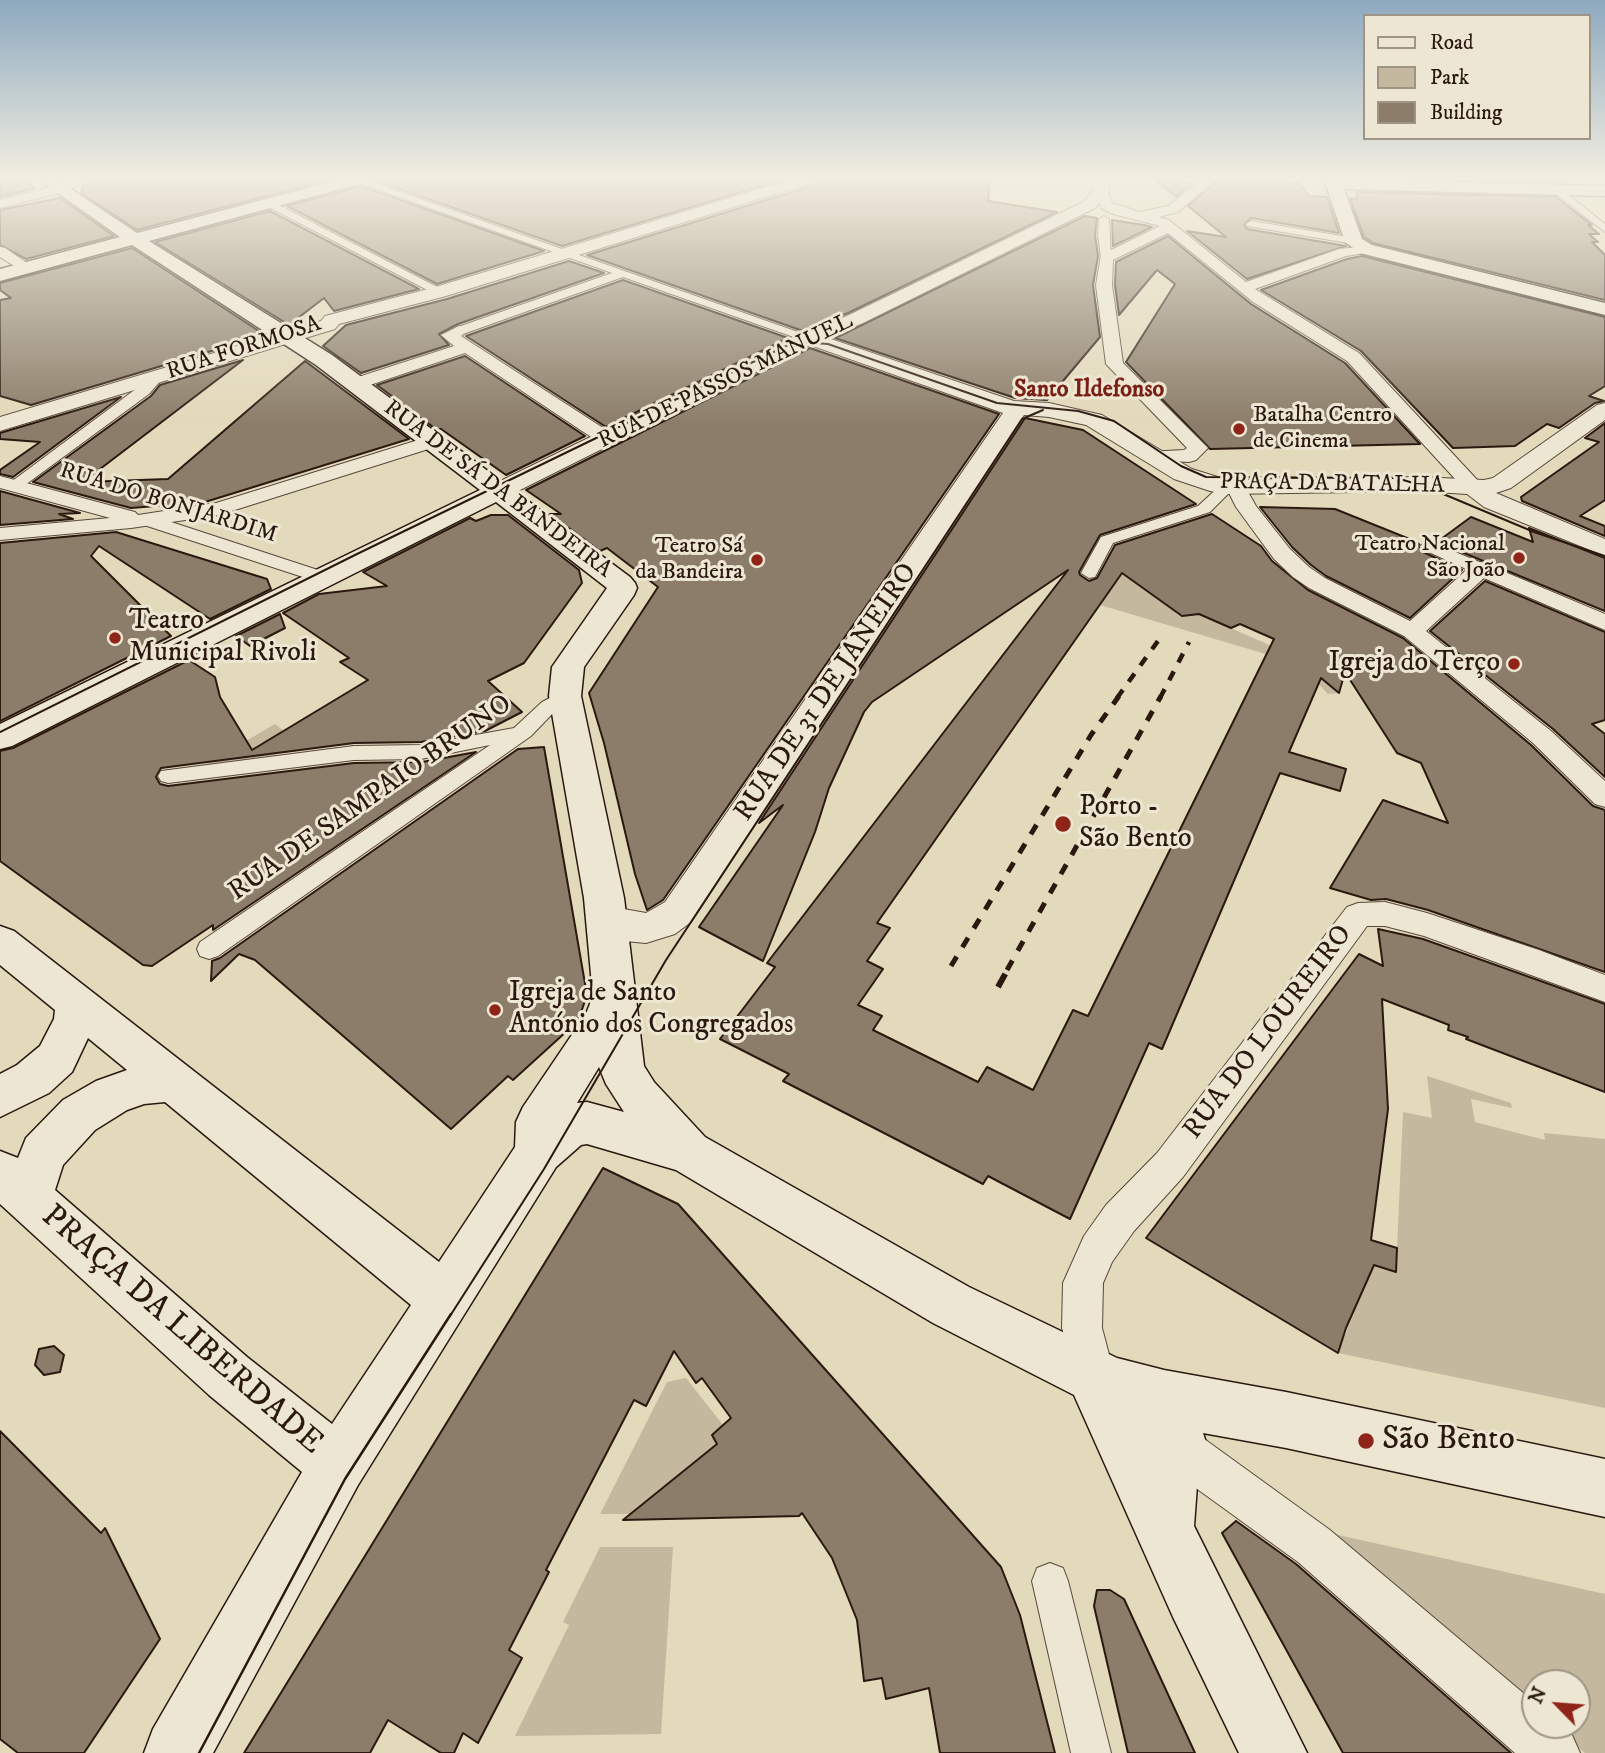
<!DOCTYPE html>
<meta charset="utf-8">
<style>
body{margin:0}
#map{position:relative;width:1605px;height:1753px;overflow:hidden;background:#e3d9bb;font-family:"IM FELL DW Pica",serif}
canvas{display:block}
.legend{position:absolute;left:1363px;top:14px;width:228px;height:126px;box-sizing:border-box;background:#ede6d3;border:2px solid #9f9485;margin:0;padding:9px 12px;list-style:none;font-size:21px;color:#2b1910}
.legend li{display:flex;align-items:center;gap:14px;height:35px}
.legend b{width:35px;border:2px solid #9f9485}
.north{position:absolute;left:1521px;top:1669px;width:70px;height:70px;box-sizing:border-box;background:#ede6d3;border:2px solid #9f9485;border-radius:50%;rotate:295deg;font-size:19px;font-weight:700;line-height:28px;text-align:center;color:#2b1910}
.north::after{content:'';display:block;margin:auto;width:24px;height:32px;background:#8f2418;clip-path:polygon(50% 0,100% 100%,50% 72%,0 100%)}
</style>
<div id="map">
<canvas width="1605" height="1753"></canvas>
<ul class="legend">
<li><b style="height:9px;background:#ede6d3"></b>Road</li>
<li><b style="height:19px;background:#c4b89e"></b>Park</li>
<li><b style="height:19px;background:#8b7d69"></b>Building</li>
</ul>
<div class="north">N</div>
</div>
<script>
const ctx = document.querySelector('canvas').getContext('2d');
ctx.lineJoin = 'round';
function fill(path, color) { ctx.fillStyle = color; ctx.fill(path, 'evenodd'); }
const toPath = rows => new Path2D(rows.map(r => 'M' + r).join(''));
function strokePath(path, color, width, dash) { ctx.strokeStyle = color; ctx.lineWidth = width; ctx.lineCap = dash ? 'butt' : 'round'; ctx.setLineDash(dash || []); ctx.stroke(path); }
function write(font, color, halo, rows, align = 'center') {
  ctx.font = font + ' "IM FELL DW Pica",serif'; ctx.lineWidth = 6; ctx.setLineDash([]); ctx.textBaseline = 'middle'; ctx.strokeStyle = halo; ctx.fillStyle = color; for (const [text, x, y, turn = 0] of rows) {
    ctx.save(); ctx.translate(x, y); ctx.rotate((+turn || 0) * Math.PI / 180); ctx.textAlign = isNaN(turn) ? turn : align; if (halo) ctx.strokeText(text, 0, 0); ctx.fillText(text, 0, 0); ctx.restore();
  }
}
const green = toPath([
 [1113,567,1182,616,1199,614,1276,648,1313,672,1339,693,1328,694,1309,674,1286,660,1073,597],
 [275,724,284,731,281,751,275,755,205,765],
 [1427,1076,1511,1103,1512,1108,1471,1099,1475,1122,1545,1140,1544,1133,1605,1139,1605,1408,1338,1353,1373,1265,1396,1272,1403,1112,1432,1118],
 [686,1378,723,1425,712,1435,717,1444,629,1514,600,1514,667,1382],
 [1329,1533,1605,1594,1605,1753,1585,1753,1552,1725,1577,1725,1577,1683,1535,1683,1535,1710],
 [600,1547,673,1547,661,1734,515,1736,569,1625,563,1622]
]);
const building = toPath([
 [0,179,23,179,35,188,0,197,0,179],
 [95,179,332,179,137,230,81,193,83,186,95,179],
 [371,179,785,179,562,246,371,179],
 [820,179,990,179,988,201,1057,212,848,313,803,331,587,255,815,185,820,179],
 [1154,179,1167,179,1193,183,1176,197,1154,179],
 [1219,179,1283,181,1300,184,1309,196,1327,197,1339,233,1251,218,1244,225,1247,229,1346,246,1247,279,1187,231,1226,237,1188,206,1219,179],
 [1423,179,1560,179,1562,182,1423,179],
 [361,186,544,251,437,284,287,206,361,186],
 [1356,192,1556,197,1592,225,1588,225,1599,234,1589,234,1598,242,1592,242,1605,255,1605,300,1373,243,1364,237,1350,198,1358,199,1356,192],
 [60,198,114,236,26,259,0,245,0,210,60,198],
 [270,211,419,289,334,311,324,298,289,325,155,242,270,211],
 [1085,216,1097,218,1095,235,1098,256,1093,285,1100,337,1047,400,1015,398,835,338,1085,216],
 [1112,220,1144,225,1152,227,1113,246,1112,220],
 [1168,236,1251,304,1345,363,1420,444,1210,449,1126,362,1175,284,1157,270,1119,315,1115,285,1116,262,1168,236],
 [132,248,265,335,31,405,0,396,0,300,11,298,0,290,0,283,132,248],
 [1362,256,1605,317,1605,386,1589,396,1604,401,1595,403,1559,428,1547,424,1515,446,1453,448,1361,351,1261,290,1347,259,1362,256],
 [569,261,604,273,458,324,439,334,449,345,361,373,323,346,346,325,447,299,569,261],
 [623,280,788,338,606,427,466,336,623,280],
 [810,348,999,414,663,900,647,910,635,874,604,743,589,693,658,587,607,548,600,551,550,514,561,514,526,490,810,348],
 [465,356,585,436,506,475,441,429,437,430,377,385,465,356],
 [243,360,83,482,168,479,305,361,409,439,205,502,131,508,33,482,151,396,160,385,243,360],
 [121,397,13,477,0,474,0,470,40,442,0,439,0,433,121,397],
 [1025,418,1083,430,1196,504,1100,535,1079,572,1080,575,1089,581,1097,578,1115,545,1212,514,1261,546,1272,561,1308,590,1403,638,1531,745,1593,806,1605,810,1605,972,1428,910,1386,899,1371,900,1330,888,1383,800,1448,823,1421,763,1397,753,1345,672,1339,693,1321,678,1289,752,1346,769,1340,791,1280,773,1162,1049,1149,1043,1070,1219,988,1176,983,1184,783,1081,789,1074,720,1039,775,967,767,963,1068,570,872,702,864,712,829,788,815,832,763,961,699,927,783,805,759,823,1025,418],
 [1122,573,1182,616,1199,614,1231,628,1240,624,1274,639,1088,1016,1073,1010,1033,1090,987,1067,978,1082,873,1030,882,1016,858,1005,883,969,867,961,890,928,877,923,1122,573],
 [1605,423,1605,500,1580,516,1605,526,1605,536,1522,501,1521,497,1599,442,1585,438,1605,423],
 [0,491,80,513,59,514,73,519,0,525,0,491],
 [1260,507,1335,509,1412,540,1419,544,1421,551,1462,570,1410,618,1326,576,1311,565,1292,547,1260,507],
 [491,515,508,515,579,570,582,583,524,663,488,681,522,712,485,731,421,742,354,743,161,768,156,777,160,784,168,786,354,763,422,762,476,752,213,930,213,925,152,966,143,965,0,861,0,751,13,748,189,660,215,677,220,697,252,750,368,680,340,662,349,658,283,613,319,594,387,586,363,572,470,518,476,521,491,515],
 [1471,517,1533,542,1529,528,1605,558,1605,611,1437,542,1471,517],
 [116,532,267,579,271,589,210,619,99,546,91,556,171,636,0,721,0,543,116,532],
 [1485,581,1605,632,1605,720,1592,724,1605,734,1605,777,1553,729,1430,631,1485,581],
 [280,614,285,628,250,646,236,636,280,614],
 [544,747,587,995,578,1021,513,1080,508,1076,451,1129,255,960,239,954,211,981,212,961,220,958,518,749,544,747],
 [1378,929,1423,939,1605,1004,1605,1092,1466,1039,1468,1037,1448,1030,1449,1025,1382,999,1388,1109,1371,1240,1397,1248,1396,1272,1374,1265,1346,1328,1338,1353,1146,1238,1359,954,1383,966,1378,929],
 [603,1168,678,1204,1001,1567,1020,1615,1055,1753,940,1753,929,1688,886,1699,882,1678,864,1681,857,1620,832,1558,802,1513,799,1516,623,1520,717,1444,712,1435,731,1418,702,1378,696,1383,674,1351,646,1406,634,1400,546,1570,549,1572,509,1650,522,1658,478,1743,463,1733,454,1753,441,1753,388,1720,370,1753,244,1753,603,1168],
 [54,1346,64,1355,60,1372,44,1375,35,1365,39,1349,54,1346],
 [0,1431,101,1533,105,1528,160,1639,84,1753,18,1753,0,1739,0,1431],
 [1236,1521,1296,1564,1511,1753,1343,1753,1222,1533,1236,1521],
 [1097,1590,1110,1590,1124,1599,1195,1753,1128,1753,1094,1606,1097,1590]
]);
const pedestrian = toPath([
 [349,179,363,179,815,338,809,342,805,341,623,277,463,334,455,334,455,328,612,273,349,179],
 [1284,179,1304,179,1299,182,1284,179],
 [1555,189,1561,189,1605,224,1605,232,1555,193,1555,189],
 [269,200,443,290,445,292,435,294,265,205,265,201,269,200],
 [1104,216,1109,219,1111,258,1106,261,1101,258,1098,235,1099,219,1104,216],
 [1251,221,1354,238,1359,241,1354,244,1247,226,1246,224,1251,221],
 [156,374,163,378,149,394,21,488,11,488,8,485,11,482,156,374],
 [1227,482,1235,487,1210,512,1113,543,1095,577,1089,578,1081,573,1101,537,1198,506,1222,484,1227,482],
 [144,515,162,519,327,573,330,577,327,581,315,581,138,523,136,520,138,517,144,515],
 [1428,541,1487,565,1489,569,1487,573,1475,573,1422,549,1420,546,1428,541],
 [565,690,572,692,575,696,572,700,556,710,531,736,218,956,209,959,200,956,197,949,200,942,490,745,421,759,354,760,168,783,161,781,158,776,161,771,354,746,421,745,514,728,542,702,565,690],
 [1050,1563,1063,1568,1068,1581,1111,1753,1071,1753,1032,1581,1037,1568,1050,1563]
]);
const minor = toPath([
 [1203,179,1216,179,1178,212,1159,217,1169,220,1246,282,1339,249,1371,246,1371,252,1346,256,1255,289,1359,353,1481,484,1484,488,1481,492,1467,492,1347,361,1253,302,1168,233,1113,260,1112,285,1123,363,1208,448,1196,460,1189,462,1147,460,1144,456,1147,452,1184,450,1187,448,1106,364,1096,285,1101,255,1160,226,1113,214,1101,208,1096,191,1102,187,1106,188,1112,203,1140,212,1168,206,1203,179],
 [59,185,65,189,63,192,0,208,0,200,59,185],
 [0,247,5,248,34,268,32,271,22,271,0,257,0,247],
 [459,326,467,331,461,336,614,435,616,439,614,443,600,443,465,353,361,388,355,389,346,384,349,380,454,346,441,335,459,326],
 [431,436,438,438,440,442,438,446,219,515,131,528,0,540,0,528,110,518,0,488,0,476,135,512,138,515,216,503,431,436],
 [1236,481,1243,483,1256,506,1290,549,1309,567,1325,578,1410,621,1473,564,1481,562,1605,614,1605,630,1484,578,1426,631,1551,731,1605,781,1605,807,1595,804,1533,743,1404,636,1309,588,1293,577,1274,559,1236,507,1226,487,1229,483,1236,481],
 [1385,902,1427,913,1539,950,1605,975,1605,1002,1424,936,1385,926,1367,926,1183,1177,1134,1231,1112,1262,1103,1283,1102,1328,1115,1377,1109,1392,1094,1398,1079,1392,1062,1328,1063,1283,1084,1236,1106,1205,1157,1153,1347,907,1358,903,1385,902],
 [1180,1427,1196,1433,1330,1530,1535,1703,1535,1725,1561,1725,1572,1735,1580,1753,1515,1753,1298,1562,1164,1465,1158,1449,1164,1433,1180,1427]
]);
const tertiary = toPath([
 [72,179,93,179,59,194,51,189,72,179],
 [793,179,817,179,814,182,446,296,339,324,335,329,0,431,0,417,321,321,325,316,432,288,793,179],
 [1090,179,1106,179,1110,191,1095,208,863,323,828,338,1014,401,1049,403,1102,415,1192,469,1227,480,1419,477,1484,480,1493,478,1597,405,1605,403,1605,420,1511,488,1496,493,1605,539,1605,556,1484,507,1467,494,1419,491,1227,494,1210,491,1174,479,1086,425,1049,417,1024,415,691,922,675,934,646,943,624,941,594,931,588,921,594,911,607,906,646,913,665,902,1003,413,810,345,506,497,497,499,488,497,485,492,488,487,793,338,849,315,1083,202,1094,190,1090,179]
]);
const secondary = toPath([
 [38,179,56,179,137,233,342,179,368,179,366,182,149,241,332,355,630,577,635,583,637,588,634,595,584,667,581,696,624,898,644,1066,654,1082,705,1137,969,1287,1117,1358,1164,1370,1286,1392,1605,1459,1605,1517,1286,1448,1203,1433,1208,1449,1198,1472,1194,1526,1307,1753,1239,1753,1173,1617,1074,1395,933,1323,676,1170,587,1144,581,1145,556,1167,358,1485,213,1753,144,1753,153,1729,302,1472,209,1395,0,1204,0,1151,18,1158,26,1138,63,1100,96,1081,127,1070,88,1038,72,1072,49,1093,0,1117,0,1074,17,1065,40,1046,54,1019,55,1010,0,965,0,926,14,931,439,1262,515,1147,516,1122,523,1107,586,1014,593,996,584,898,549,696,552,667,607,588,496,502,12,746,0,749,0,724,480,490,316,365,132,245,0,281,0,269,120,237,38,179],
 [599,1067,606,1084,624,1112,587,1102,577,1103,599,1067],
 [165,1102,411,1305,332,1424,247,1357,55,1190,63,1165,95,1130,127,1110,144,1104,165,1102],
 [1324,179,1605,186,1605,196,1344,189,1362,239,1372,245,1605,303,1605,315,1360,253,1345,242,1324,179]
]);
const tramFar1 = toPath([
 [0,732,357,554,786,346,800,342,828,344,997,403,1078,411,1114,421,1181,466,1206,477,1397,478,1429,488,1534,532,1605,556],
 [450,1316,544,1169,666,960,1022,419,1043,410]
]);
const tram = toPath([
 [199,1753,345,1479,451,1314]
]);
const railFar2 = toPath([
 [1117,698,1163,634],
 [1160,698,1189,642]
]);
const railFar1 = toPath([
 [951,966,1091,735,1119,696],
 [1007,970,1161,696]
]);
const rail = toPath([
 [998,987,1008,969]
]);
const markers = [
 [1239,429,7,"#8f2418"],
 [1519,558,7,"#8f2418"],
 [757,560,7,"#8f2418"],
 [115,638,7,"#8f2418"],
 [1514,664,7,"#8f2418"],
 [1063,824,9,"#8f2418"],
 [495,1010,7,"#8f2418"],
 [1366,1441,9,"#8f2418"]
];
const farStreetnames = [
 ["RUA FORMOSA",244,349,-18],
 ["RUA DE PASSOS MANUEL",726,382,-26],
 ["PRAÇA DA BATALHA",1332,485,1],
 ["RUA DE SÁ DA BANDEIRA",497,490,37],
 ["RUA DO BONJARDIM",168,504,17]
];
const farPoinames = [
 ["Batalha Centro",1253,416,"left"],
 ["de Cinema",1253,442,"left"],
 ["Teatro Nacional",1505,545],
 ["São João",1505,571],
 ["Teatro Sá",743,547],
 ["da Bandeira",743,573]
];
const farNeighbourhoodnames = [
 ["Santo Ildefonso",1089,391]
];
const poiNames = [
 ["Teatro",129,622],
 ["Municipal Rivoli",129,654],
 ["Igreja do Terço",1500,664,"right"],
 ["Porto -",1079,808],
 ["São Bento",1079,840],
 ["Igreja de Santo",509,994],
 ["António dos Congregados",509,1026]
];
const streetNames = [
 ["RUA DE 31 DE JANEIRO",827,693,-56],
 ["RUA DE SAMPAIO BRUNO",371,799,-35],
 ["RUA DO LOUREIRO",1269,1033,-53]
];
const nearStreetnames = [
 ["PRAÇA DA LIBERDADE",181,1331,41]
];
const nearPoinames = [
 ["São Bento",1382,1441]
];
fill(green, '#c4b89e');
fill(building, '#8b7d69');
strokePath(building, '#2b1910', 2);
strokePath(pedestrian, '#59493b', 2);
strokePath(minor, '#59493b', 2);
strokePath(tertiary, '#59493b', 2);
strokePath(secondary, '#2b1910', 3);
fill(pedestrian, '#ede6d3');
fill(minor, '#ede6d3');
fill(tertiary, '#ede6d3');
fill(secondary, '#ede6d3');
strokePath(tramFar1, '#2b1910', 2);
strokePath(tram, '#2b1910', 2.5);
strokePath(railFar2, '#2b1910', 4.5, [10, 10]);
strokePath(railFar1, '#2b1910', 5, [11, 11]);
strokePath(rail, '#2b1910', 6, [15, 15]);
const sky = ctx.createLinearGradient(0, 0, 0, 424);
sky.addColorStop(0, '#8da9bf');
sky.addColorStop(0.42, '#f2eee0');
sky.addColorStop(1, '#f2eee000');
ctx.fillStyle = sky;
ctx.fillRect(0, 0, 1605, 424);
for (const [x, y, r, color] of markers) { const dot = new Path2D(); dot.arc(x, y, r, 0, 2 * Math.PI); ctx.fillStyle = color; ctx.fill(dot); strokePath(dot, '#ede6d3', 2.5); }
write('23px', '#2b1910', '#ede6d3', farStreetnames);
write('23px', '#2b1910', '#ede6d3', farPoinames, 'right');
write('bold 24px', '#7a1f14', '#ede6d3', farNeighbourhoodnames);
write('28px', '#2b1910', '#ede6d3', poiNames, 'left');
write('28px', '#2b1910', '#ede6d3', streetNames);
write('33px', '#2b1910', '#ede6d3', nearStreetnames);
write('33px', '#2b1910', '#ede6d3', nearPoinames, 'left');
</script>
